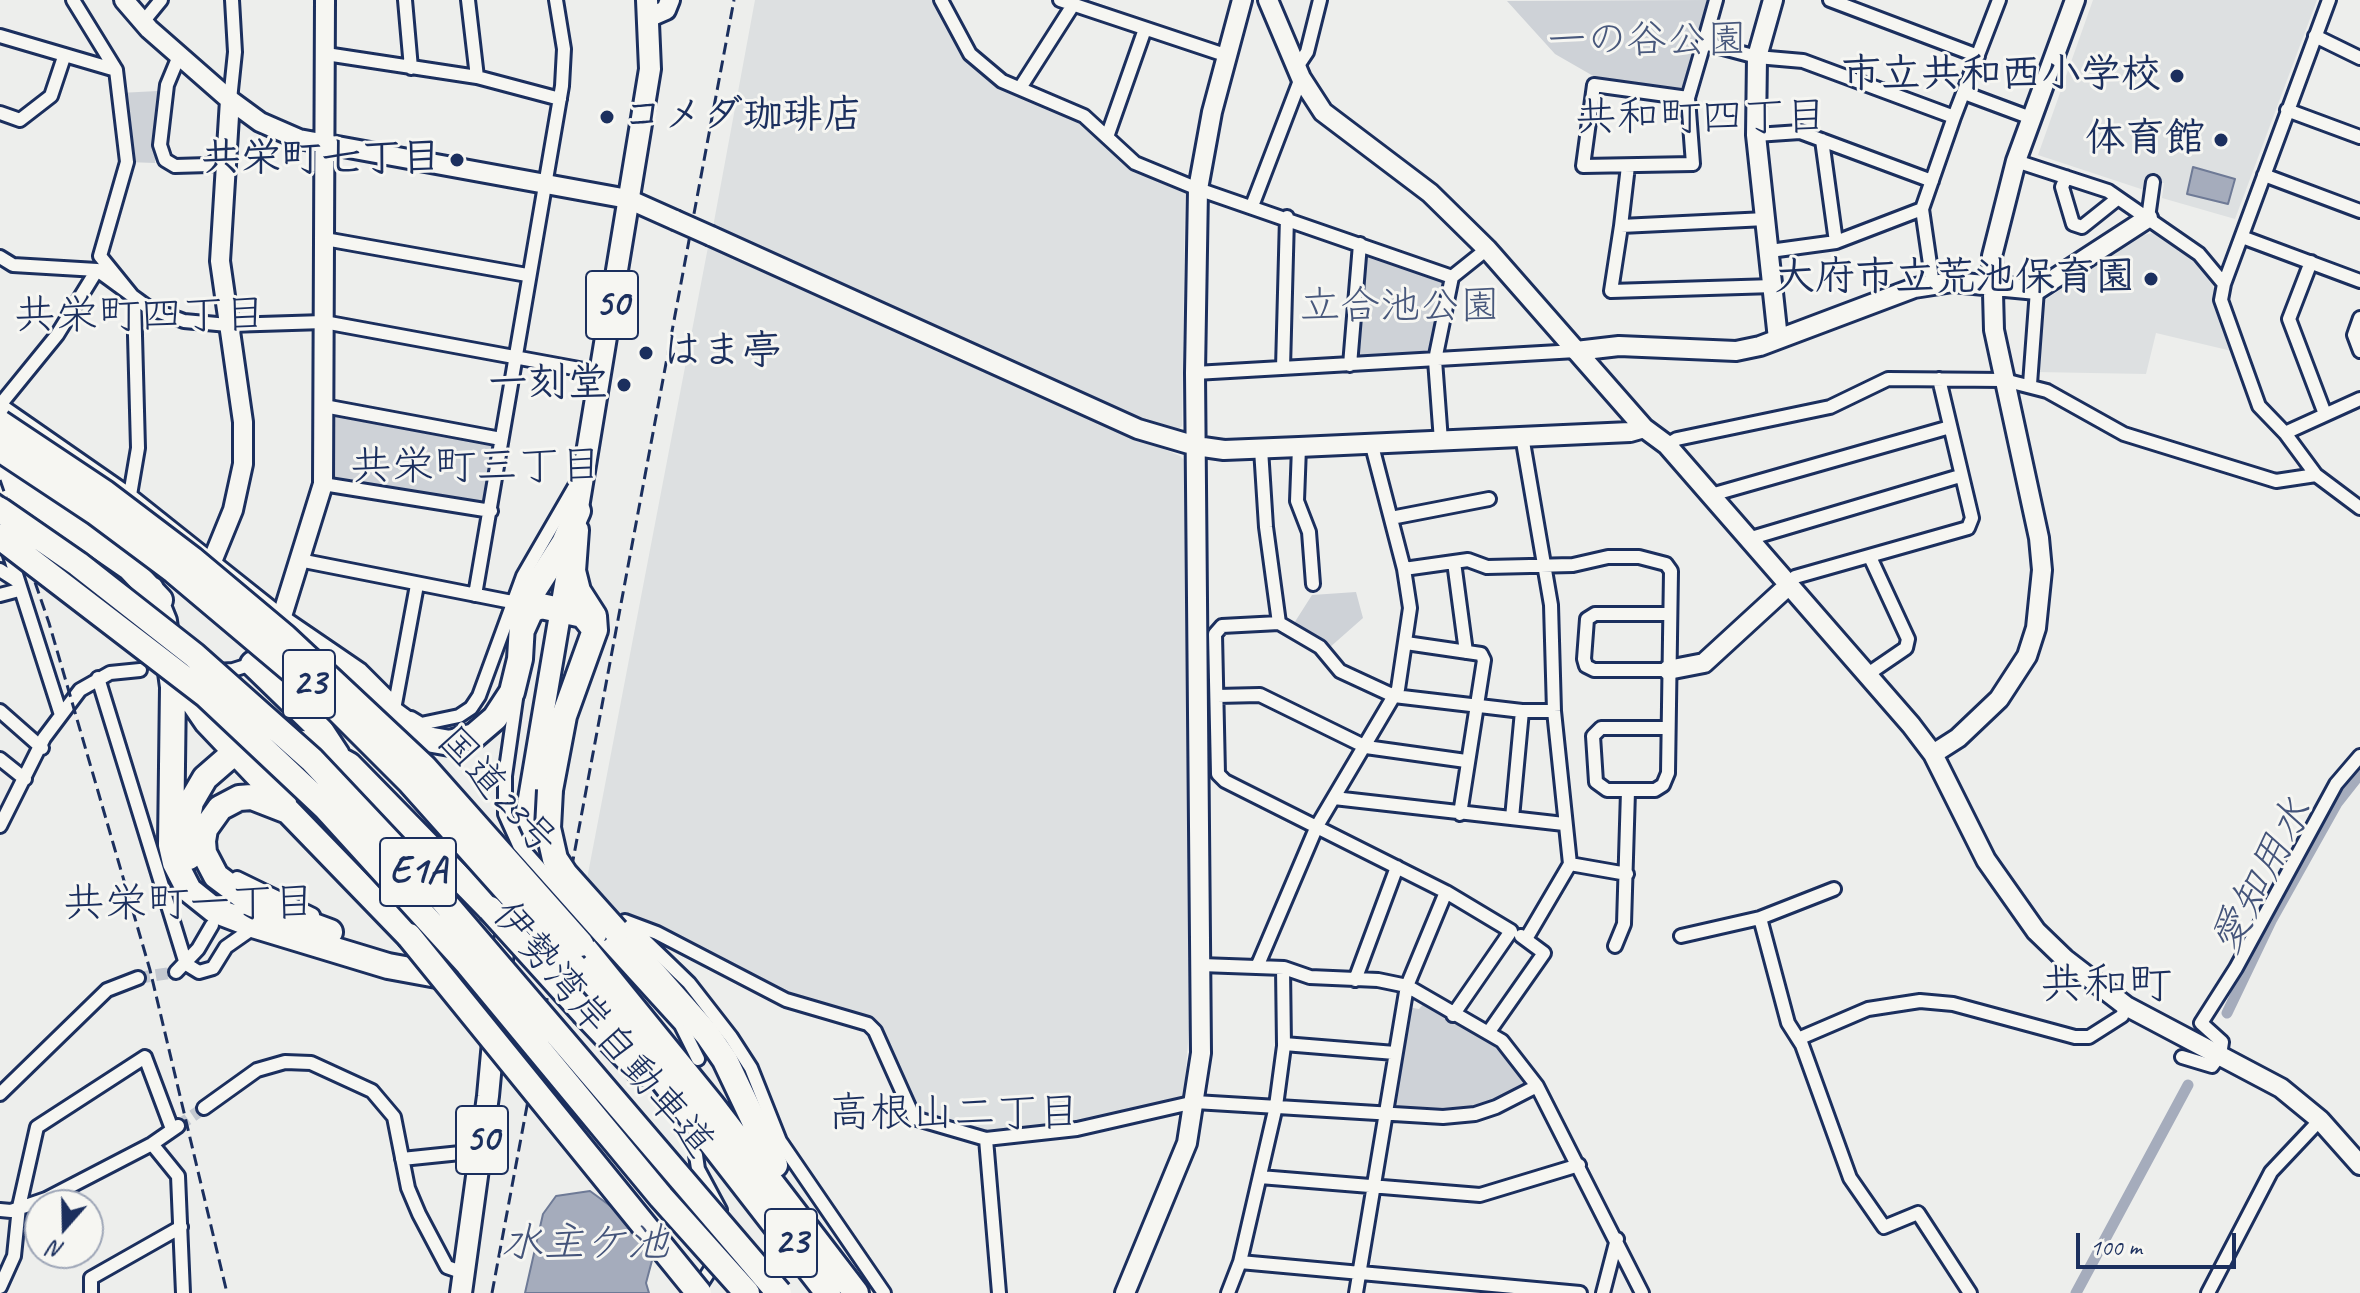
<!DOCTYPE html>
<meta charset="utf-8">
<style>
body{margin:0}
#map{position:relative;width:2360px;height:1293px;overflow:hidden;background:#edeeec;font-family:Caveat,sans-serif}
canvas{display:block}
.north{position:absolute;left:24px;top:1189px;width:80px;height:80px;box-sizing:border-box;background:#f6f6f2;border:2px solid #9ea6b7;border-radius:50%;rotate:200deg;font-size:22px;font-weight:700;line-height:32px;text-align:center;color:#1b2f5e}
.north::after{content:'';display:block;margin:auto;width:28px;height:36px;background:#1b2f5e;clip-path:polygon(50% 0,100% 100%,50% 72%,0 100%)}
.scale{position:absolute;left:2076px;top:1233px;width:160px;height:36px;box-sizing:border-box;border:4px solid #1b2f5e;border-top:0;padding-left:10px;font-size:24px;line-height:28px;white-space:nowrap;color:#1b2f5e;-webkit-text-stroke:6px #f6f6f2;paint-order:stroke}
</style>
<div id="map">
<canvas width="2360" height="1293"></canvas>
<div class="north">N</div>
<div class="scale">100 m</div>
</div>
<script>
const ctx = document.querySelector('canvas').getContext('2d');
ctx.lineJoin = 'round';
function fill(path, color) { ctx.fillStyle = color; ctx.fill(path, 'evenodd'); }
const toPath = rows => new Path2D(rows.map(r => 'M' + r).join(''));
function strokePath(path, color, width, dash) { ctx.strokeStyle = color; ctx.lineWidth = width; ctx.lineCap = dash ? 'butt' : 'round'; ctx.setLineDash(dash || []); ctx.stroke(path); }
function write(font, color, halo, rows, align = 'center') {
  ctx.font = font + ' Caveat,"Klee One",sans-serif'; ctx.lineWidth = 6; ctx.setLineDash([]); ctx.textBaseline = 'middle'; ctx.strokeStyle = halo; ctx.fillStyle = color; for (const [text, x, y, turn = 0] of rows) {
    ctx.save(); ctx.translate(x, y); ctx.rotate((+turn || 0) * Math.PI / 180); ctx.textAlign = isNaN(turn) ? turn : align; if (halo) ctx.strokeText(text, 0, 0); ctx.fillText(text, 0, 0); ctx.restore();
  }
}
const built = toPath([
 [755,0,934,0,970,59,999,85,1082,122,1133,168,1185,191,1182,426,1176,431,1127,416,713,227],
 [2093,0,2317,0,2235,219,2162,198,2164,183,2146,181,2144,190,2038,155],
 [2160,231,2198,259,2208,272,2236,352,2156,333,2146,374,2036,372,2040,307,2045,300,2136,237],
 [708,247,942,354,1180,456,1185,461,1189,1029,1184,1094,1174,1101,1074,1124,987,1131,912,1108,868,1017,784,995,607,908,586,884]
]);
const green = toPath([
 [1707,0,1685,89,1595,77,1555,54,1507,1],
 [158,91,155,163,127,162,119,93],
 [1367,252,1447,284,1433,350,1428,355,1360,359,1356,356,1363,255],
 [324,406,501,439,491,511,323,484],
 [1356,592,1363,618,1329,648,1291,628,1312,595],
 [1424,1003,1498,1045,1525,1081,1523,1087,1494,1101,1455,1111,1397,1109,1391,1101,1408,1007,1419,1009]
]);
const water = toPath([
 [2193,167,2235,179,2228,204,2187,194,2193,167],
 [590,1191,635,1224,654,1253,646,1283,649,1293,525,1293,543,1214,556,1196,590,1191]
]);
const canal = toPath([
 [2227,1013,2272,919,2337,803,2360,774],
 [2076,1293,2188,1085]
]);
const streetTunnel = toPath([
 [138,978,176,972],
 [178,1126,204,1108]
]);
const street = toPath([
 [73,0,116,70],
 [405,0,411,68],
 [468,0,477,77],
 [941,0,970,54,1002,81,1084,116,1135,163,1198,189,1452,277],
 [1060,0,1228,56],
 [1716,0,1704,43,1757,57,1803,61,1954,117,1922,209,1933,285],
 [1830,0,1978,56],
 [143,22,161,0],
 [0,36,116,70,127,162,100,256,134,298,138,448,130,495],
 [2315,36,2360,58],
 [326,54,477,77,560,99],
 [179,56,167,85,160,145,165,160,175,166,209,165,226,156],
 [1297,67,1307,52,1320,0],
 [1594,85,1688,98,1693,164,1583,166,1594,85],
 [1020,88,1073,5],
 [1964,93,2031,118],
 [1688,98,1704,43],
 [230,100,235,52,232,0],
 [2287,110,2360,137],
 [0,113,20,120,51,96,64,57],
 [1954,117,1999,0],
 [1756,135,1800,132,1932,181],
 [1107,137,1145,29],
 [1822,140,1836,242],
 [2016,161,2108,191,2199,254,2224,284,2221,300,2259,406,2285,433,2316,475,2360,508],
 [1628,166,1621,226,1766,219],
 [2264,175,2360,211],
 [2066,177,2062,187,2073,224,2082,227,2117,199],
 [1252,206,1301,78],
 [2148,218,2153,182],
 [1621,226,1611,291,1774,286],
 [2242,237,2360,281],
 [325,239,527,275],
 [1770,251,1836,242,1922,209],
 [0,257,13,265,97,270,149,308,184,321,228,325,324,322,601,373],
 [2311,262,2289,319,2325,414],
 [2224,284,2329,0],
 [2360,318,2354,335,2360,351],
 [1350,365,1360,244],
 [1283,368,1287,217],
 [1195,373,1576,351],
 [2030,384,2037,290],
 [0,405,57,335,97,270],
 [2,406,130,495,282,616,361,670,394,703],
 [324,406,501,439],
 [2285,433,2360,399],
 [1522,436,1551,605,1554,711,1570,864,1526,939],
 [1441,441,1435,360,1452,277,1487,249],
 [1667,445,1677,439,1830,407,1888,379,2004,380,2047,391,2124,434,2276,481,2316,475],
 [1299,447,1297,501,1309,532,1313,584],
 [1261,449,1266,527,1279,623],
 [323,484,491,511],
 [1711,495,1950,427],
 [1391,518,1489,499],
 [1748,539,1960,476],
 [7,546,61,715],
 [299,560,512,602],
 [1454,562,1466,652],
 [1404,569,1468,560,1487,567,1573,565,1608,557,1639,557,1666,564,1671,571,1668,773,1663,785,1655,790,1607,790,1596,782,1593,736,1601,728,1667,728],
 [0,570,17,581],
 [1789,585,1795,577,1968,528,1972,518,1939,379],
 [0,595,19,590],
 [475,595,562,86,564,49,556,0],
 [1406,643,1481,654,1484,660,1460,814],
 [1668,670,1594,670,1586,666,1584,659,1587,619,1595,614,1670,614],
 [215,671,233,670,255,663],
 [1868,674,1906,648,1908,639,1870,557],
 [98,678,186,964,199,972,213,968,226,947,256,926],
 [1217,696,1260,695,1366,747,1466,761],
 [395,704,417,585],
 [0,711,42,748],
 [411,718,421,724,459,716,471,708,479,696,523,576,578,481],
 [0,759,25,779],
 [505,776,517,692],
 [1334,798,1564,824],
 [1512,818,1522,711],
 [0,826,44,738,80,690,110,673,140,670],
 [1570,864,1627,874],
 [237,878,313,915],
 [1760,918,1788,1023,1802,1045,1850,1178,1884,1227,1918,1213,1970,1293],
 [625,921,657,933,786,1000,868,1024,875,1031,914,1118,986,1139,1077,1129,1195,1102,1443,1117,1475,1114,1496,1107,1537,1086],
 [630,926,689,983,731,1037,751,1068,780,1141,884,1293],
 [600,936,681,1025,698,1059],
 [1681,936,1760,918,1834,889],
 [1615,946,1624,924,1628,791],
 [1201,965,1284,968,1310,977,1378,980,1407,986,1502,1041,1537,1086,1642,1293],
 [1257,967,1317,826,1398,689,1410,608,1404,569,1371,442],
 [176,972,198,949,212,925],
 [1355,980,1397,867],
 [1453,1015,1511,931,1446,892,1225,781,1218,774,1215,634,1222,626,1279,623,1320,647,1340,671,1394,696,1522,711,1554,711],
 [1488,1033,1544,953,1521,936],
 [1798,1039,1868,1009,1920,1001,1953,1004,2075,1037,2089,1037,2122,1016,2126,1006],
 [1284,1044,1395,1053],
 [2182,1057,2212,1066,2220,1055,2222,1042,2201,1023,2236,968,2336,784,2360,756],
 [0,1094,107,990,138,978],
 [204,1108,257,1070,285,1062,311,1063,372,1091,394,1117,408,1188,419,1214,447,1267,464,1273],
 [986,1139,999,1293],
 [152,1144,178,1176,183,1293],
 [696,1155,698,1169,720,1210],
 [402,1159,480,1151],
 [1260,1177,1480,1195,1579,1165],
 [0,1210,11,1211,46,1199,152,1144,178,1126],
 [1240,1262,1580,1293],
 [0,1287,14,1256,19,1207,37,1127,145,1057,172,1129],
 [696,1292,721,1253,727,1231],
 [91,1293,91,1278,181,1227],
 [1228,1293,1240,1262,1276,1106,1284,1046,1283,968],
 [1356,1293,1407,986,1446,892],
 [1603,1293,1617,1239],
 [2208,1293,2271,1172,2320,1120]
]);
const secondary = toPath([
 [124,0,149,29,230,100,220,261,243,422,243,464,233,510,213,559],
 [1268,0,1301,78,1323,112,1430,193,1487,249,1644,428,1667,445,1911,725,1933,754,1986,860,2036,931,2065,959,2126,1006,2281,1088,2320,1120,2360,1165],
 [1773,0,1757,57,1756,135,1778,339],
 [650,17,666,10,670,0],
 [230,100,260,122,299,139,628,199,675,220],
 [711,236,1138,429,1196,446,1224,450,1299,447,1630,432,1644,428],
 [1576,351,1619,346,1736,351,1760,346,1914,288,1953,282,2037,290,2148,218],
 [282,616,323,484,325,0],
 [1668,670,1704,663,1789,585],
 [1933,754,1958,738,1999,699,2027,656,2036,628,2042,570,2039,538,1994,330,1992,256,2016,161,2075,0],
 [1125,1293,1187,1143,1201,1053,1195,373,1198,189,1212,112,1242,0]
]);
const primary = toPath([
 [575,526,650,69,647,0],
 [461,1293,488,1096,499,977,569,561]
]);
const highway = toPath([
 [0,478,130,568,160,600],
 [151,589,164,621,173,687,171,845,175,863,189,890,214,910,256,926,388,966,497,986],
 [522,630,531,610,541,606,583,615,595,630],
 [320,661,427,739,450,743,474,736,495,718,512,692,520,659,523,607,564,543,578,511],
 [253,664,320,729,337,755],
 [182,669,194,703,207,722,284,803],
 [283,741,311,744,349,765,490,909],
 [550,790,564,716,595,630,594,616,578,591,573,571,576,530],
 [189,857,186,827,191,802,205,778,228,758],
 [616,931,707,1034,725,1060,775,1165],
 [330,932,252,903,216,876,204,853,203,841,205,829,220,808,239,798,252,797,288,811,409,936],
 [581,944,711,1104,856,1293],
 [575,967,828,1293],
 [585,1014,640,1072]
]);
const rail = toPath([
 [0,480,49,623,150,970,227,1293],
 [492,1293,734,0]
]);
const streetBridge = toPath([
 [505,776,505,814,519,845,600,936]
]);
const secondaryBridge = toPath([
 [675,220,711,236]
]);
const highwayBridge = toPath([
 [0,423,105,493,192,559,285,637,424,767,581,944],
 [0,449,95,512,174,571,333,705,410,782,575,967],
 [0,510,78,564,194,655,312,760,428,883,779,1293],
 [0,537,206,695,325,807,468,964,661,1197,747,1293],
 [550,790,548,828,555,859,565,874,616,931],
 [490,909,585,1014],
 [409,936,699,1293]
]);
const markers = [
 [2177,76,8,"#1b2f5e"],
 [607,117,8,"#1b2f5e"],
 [2221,140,8,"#1b2f5e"],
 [457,160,8,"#1b2f5e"],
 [2151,279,8,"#1b2f5e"],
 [646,353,8,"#1b2f5e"],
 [624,385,8,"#1b2f5e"]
];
const shields = [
 [612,305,52],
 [309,684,52],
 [418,872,76],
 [482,1140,52],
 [791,1243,52]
];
const shieldNames = [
 ["50",612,305],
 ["23",309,684],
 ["E1A",418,872],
 ["50",482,1140],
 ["23",791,1243]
];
const parkNames = [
 ["一の谷公園",1647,42],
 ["立合池公園",1400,308]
];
const poiNames = [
 ["市立共和西小学校",2161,76],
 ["コメダ珈琲店",623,117,"left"],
 ["体育館",2205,140],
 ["共栄町七丁目",441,160],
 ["大府市立荒池保育園",2135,279],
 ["はま亭",662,353,"left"],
 ["一刻堂",608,385]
];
const streetNames = [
 ["国道23号",496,792,48],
 ["伊勢湾岸自動車道",602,1030,50]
];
const neighbourhoodNames = [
 ["共和町四丁目",1701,119],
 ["共栄町四丁目",140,317],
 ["共栄町三丁目",476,468],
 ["共栄町一丁目",189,905],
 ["高根山二丁目",954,1115]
];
const waterNames = [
 ["愛知用水",2263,877,-62],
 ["水主ケ池",585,1245]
];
const quarterNames = [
 ["共和町",2106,986]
];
fill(built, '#dde0e1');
fill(green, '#ced2d7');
fill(water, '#a5acbc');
strokePath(water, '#6e7a96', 2);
strokePath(canal, '#a5acbc', 11);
strokePath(streetTunnel, '#c3c8d0', 12, [12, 6]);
strokePath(street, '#1b2f5e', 18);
strokePath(secondary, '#1b2f5e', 24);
strokePath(primary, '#1b2f5e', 26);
strokePath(highway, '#1b2f5e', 30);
strokePath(street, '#f6f6f2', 12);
strokePath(secondary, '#f6f6f2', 18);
strokePath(primary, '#f6f6f2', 20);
strokePath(highway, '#f6f6f2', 24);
strokePath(rail, '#1b2f5e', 3, [12, 6]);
strokePath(streetBridge, '#1b2f5e', 18, []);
strokePath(secondaryBridge, '#1b2f5e', 24, []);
strokePath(highwayBridge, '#1b2f5e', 30, []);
strokePath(streetBridge, '#f6f6f2', 12);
strokePath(secondaryBridge, '#f6f6f2', 18);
strokePath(highwayBridge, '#f6f6f2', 24);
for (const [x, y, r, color] of markers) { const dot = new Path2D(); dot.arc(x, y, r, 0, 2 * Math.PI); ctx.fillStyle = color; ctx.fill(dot); strokePath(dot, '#f6f6f2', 3); }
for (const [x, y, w] of shields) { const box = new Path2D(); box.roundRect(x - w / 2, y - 34, w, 68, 6); ctx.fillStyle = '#f6f6f2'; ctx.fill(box); strokePath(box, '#1b2f5e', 2); }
write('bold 38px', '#1b2f5e', null, shieldNames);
write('40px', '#48587c', '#f6f6f2', parkNames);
write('bold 40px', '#1b2f5e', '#f6f6f2', poiNames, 'right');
write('40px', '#1b2f5e', '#f6f6f2', streetNames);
write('42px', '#1b2f5e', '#f6f6f2', neighbourhoodNames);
write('italic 42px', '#44547a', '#f6f6f2', waterNames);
write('44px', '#1b2f5e', '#f6f6f2', quarterNames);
</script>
